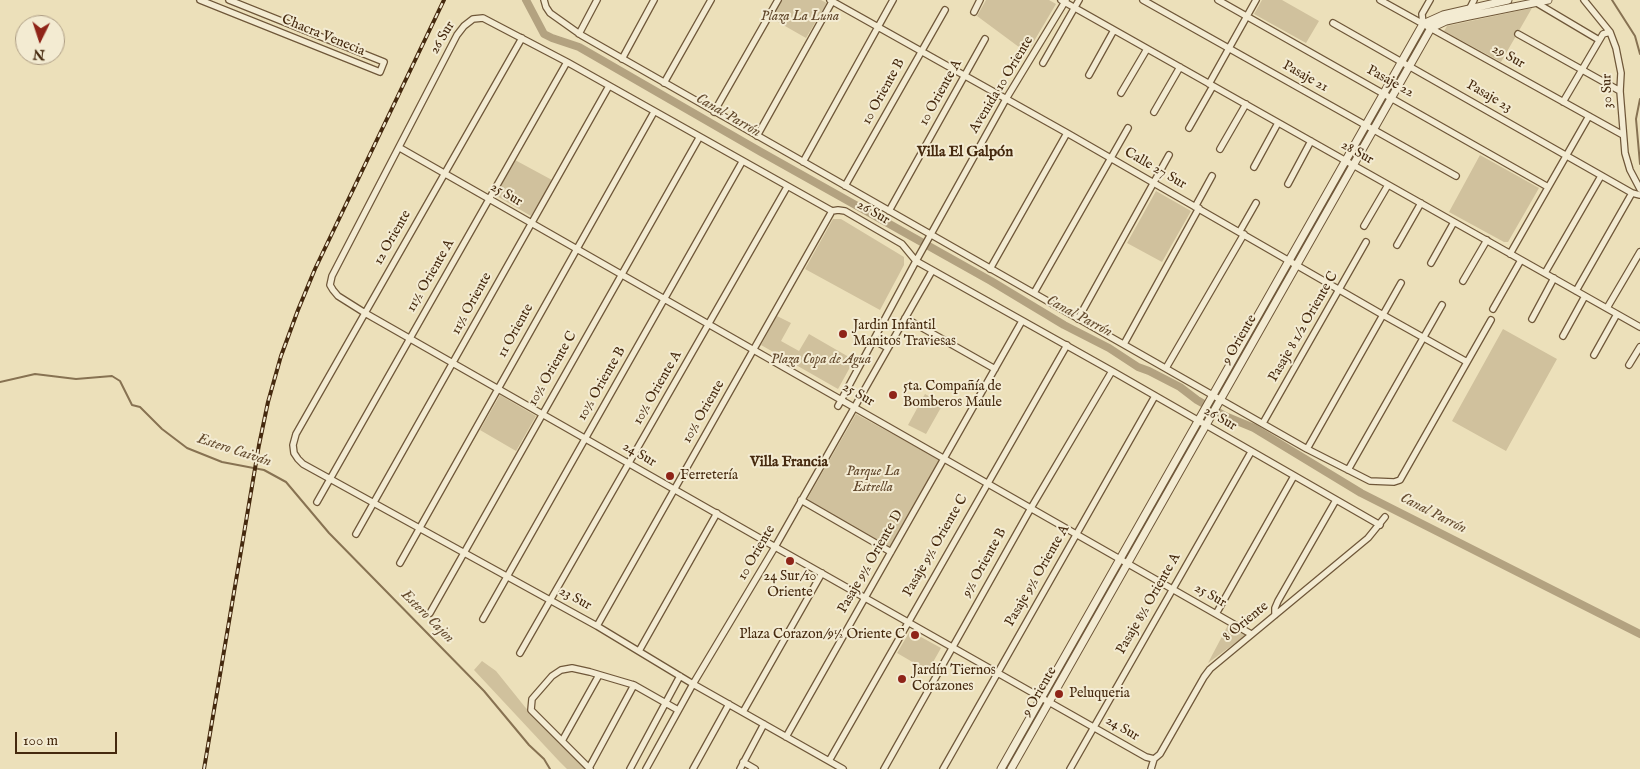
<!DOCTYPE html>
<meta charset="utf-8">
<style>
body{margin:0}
#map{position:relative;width:1640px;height:769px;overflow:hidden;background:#ece0ba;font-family:"IM FELL English",serif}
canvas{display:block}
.north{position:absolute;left:15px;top:15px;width:50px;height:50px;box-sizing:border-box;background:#f3ebd2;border:1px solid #ad9d84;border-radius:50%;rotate:184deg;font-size:14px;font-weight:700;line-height:20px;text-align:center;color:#45290e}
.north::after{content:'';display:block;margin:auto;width:18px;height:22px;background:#8f2418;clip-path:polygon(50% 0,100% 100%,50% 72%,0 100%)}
.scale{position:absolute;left:15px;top:732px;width:102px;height:22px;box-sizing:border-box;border:2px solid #45290e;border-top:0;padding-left:6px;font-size:15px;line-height:18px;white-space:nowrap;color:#45290e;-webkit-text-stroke:4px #f3ebd2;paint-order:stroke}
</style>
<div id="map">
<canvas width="1640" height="769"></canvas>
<div class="north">N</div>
<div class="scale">100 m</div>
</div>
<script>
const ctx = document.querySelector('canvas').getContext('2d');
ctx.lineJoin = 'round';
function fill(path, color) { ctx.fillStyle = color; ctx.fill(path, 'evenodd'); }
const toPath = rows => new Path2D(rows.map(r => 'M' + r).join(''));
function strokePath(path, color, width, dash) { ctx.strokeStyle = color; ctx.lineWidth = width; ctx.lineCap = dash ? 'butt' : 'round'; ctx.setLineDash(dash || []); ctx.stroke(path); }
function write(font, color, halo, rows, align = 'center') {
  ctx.font = font + ' "IM FELL English",serif'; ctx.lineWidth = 4; ctx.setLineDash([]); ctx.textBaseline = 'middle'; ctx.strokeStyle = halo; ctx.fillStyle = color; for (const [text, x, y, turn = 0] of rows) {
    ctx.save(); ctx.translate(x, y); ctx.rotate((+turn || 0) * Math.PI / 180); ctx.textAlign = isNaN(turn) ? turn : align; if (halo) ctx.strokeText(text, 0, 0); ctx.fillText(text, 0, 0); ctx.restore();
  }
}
const green = toPath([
 [782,0,821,0,827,3,806,38,771,18],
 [986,0,1049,0,1056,4,1027,53,977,16],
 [1262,0,1282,0,1319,21,1306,43,1254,14],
 [1532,8,1501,62,1444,31,1447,26],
 [1480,155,1539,188,1508,242,1504,242,1449,212],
 [515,160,552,180,531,216,495,195],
 [1156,191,1191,211,1162,262,1127,243],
 [833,219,841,219,904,257,904,265,880,310,805,269],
 [777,316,791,323,781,341,799,351,809,334,854,360,838,389,761,345],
 [1503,329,1557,359,1506,451,1452,421],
 [925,394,943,404,926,434,908,425],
 [500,395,536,416,516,451,480,430],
 [856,414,940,460,891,547,888,547,806,501],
 [1228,625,1246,635,1208,663],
 [910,631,941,648,928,671,897,653],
 [482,661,496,671,525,707,585,769,567,769,558,760,474,670]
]);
const stream = toPath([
 [1612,0,1635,36,1640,54],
 [1640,99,1636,119,1640,164],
 [0,382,35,374,76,379,112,376,120,381,132,405,140,407,162,429,187,448,222,462,264,470,286,482,329,533,484,691,529,745,544,759,550,769]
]);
const canal = toPath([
 [526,0,544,34,552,38,579,47,761,152,991,281,1064,325,1109,348,1138,367,1149,371,1180,387,1197,400,1225,416,1254,428,1361,493,1640,634]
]);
const minor = toPath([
 [200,0,380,72,384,62,229,0],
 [544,0,546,7,550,13,581,35,1307,449,1370,481,1394,482,1400,480,1491,320],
 [830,0,1067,133,1383,315,1467,362],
 [1061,0,1640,327],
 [1143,0,1456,176],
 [1218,0,1548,187],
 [1380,0,1623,135],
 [1584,0,1610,32,1616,48,1621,73,1620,91,1625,153,1630,170,1640,189],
 [1535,2,1599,40],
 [1470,8,1474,0],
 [974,12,980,0],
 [1333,23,1632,193,1640,195],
 [1423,24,1422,14,1430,0],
 [579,34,597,0],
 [1518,34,1620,91],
 [522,38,296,434,293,445,294,453,298,459,303,464,597,626,693,684,843,769],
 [622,59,654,0],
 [1043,63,1079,0],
 [1089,75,1114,30],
 [664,83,711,0],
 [1209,84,1256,0],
 [1121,93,1147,49],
 [1563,102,1603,34,1610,32],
 [714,112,778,0],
 [1154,112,1180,67],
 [1189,128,1213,86],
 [757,136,833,0],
 [400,148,1251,634],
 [1220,149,1246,104],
 [803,162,893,0],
 [1254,167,1278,123],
 [1288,184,1311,141],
 [845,186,945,10],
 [1195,207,1212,176],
 [889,211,985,39],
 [1364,226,1388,185],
 [1240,231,1256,203],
 [1397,245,1421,203],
 [1510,254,1589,116],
 [1431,263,1454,222],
 [990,269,1067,133],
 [1545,273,1601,176],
 [1463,281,1487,240],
 [1576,291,1632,193],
 [1034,293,1128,128],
 [1607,308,1640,252],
 [1493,309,1521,260],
 [905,318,995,369],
 [1078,319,1169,155],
 [1532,319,1554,278],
 [1563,336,1585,296],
 [873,340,888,348],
 [1124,344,1199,208],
 [1594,355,1617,314],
 [1629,365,1640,347],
 [1166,368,1244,234],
 [838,406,916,261,1006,99,1066,0],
 [1263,423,1366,242],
 [1307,449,1401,283],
 [1348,470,1442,305],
 [801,500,891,552],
 [317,502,567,62],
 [356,534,609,86],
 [400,563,654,112],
 [430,613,699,138],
 [1216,614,1294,476],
 [1275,615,1275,608,1278,601,1336,500],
 [483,619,742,162],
 [597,626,832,211],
 [639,651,717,513],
 [520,653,787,187],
 [743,712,822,573],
 [786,737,1022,321],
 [562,741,599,675],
 [1154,759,1146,757,770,544,365,313,338,296,333,290,330,285,332,276,457,35,464,26,473,19,483,18,567,62,832,211,838,210,845,211,902,244,916,261,1112,371,1380,525],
 [829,761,1067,345],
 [743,762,755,769],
 [589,768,634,685],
 [590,769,531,710,532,699,552,676,561,670,572,668,590,672,634,685,678,710],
 [630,769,680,676],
 [646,769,693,684,775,547,932,271],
 [693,769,729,704],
 [740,769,764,724],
 [884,769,1031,508,1112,371],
 [943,769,1155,396],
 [1070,769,1251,452],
 [1151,769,1154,759,1160,754,1204,677,1210,669,1368,538,1385,517]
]);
const tertiary = toPath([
 [1001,769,1423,24,1443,15,1508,0],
 [1011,769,1431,28,1446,21,1469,16,1548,0]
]);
const rail = toPath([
 [204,769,259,445,268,402,281,356,298,310,315,269,444,0]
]);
const markers = [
 [843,334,5,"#8f2418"],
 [893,395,5,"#8f2418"],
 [670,476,5,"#8f2418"],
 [790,561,5,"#8f2418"],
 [915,635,5,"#8f2418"],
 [902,679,5,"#8f2418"],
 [1059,694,5,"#8f2418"]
];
const parkNames = [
 ["Plaza La Luna",800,17],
 ["Plaza Copa de Agua",821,360],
 ["Parque La",873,472],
 ["Estrella",873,488]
];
const streetNames = [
 ["Chacra Venecia",323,36,22],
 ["26 Sur",443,38,-59],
 ["29 Sur",1508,57,29],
 ["Pasaje 21",1305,77,29],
 ["Pasaje 22",1390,82,29],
 ["Avenida 10 Oriente",1002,85,-59],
 ["30 Sur",1608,91,-92],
 ["10 Oriente B",884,92,-61],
 ["10 Oriente A",941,93,-61],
 ["Pasaje 23",1489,97,30],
 ["28 Sur",1357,153,29],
 ["Calle 27 Sur",1155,169,30],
 ["25 Sur",506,195,30],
 ["26 Sur",873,213,30],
 ["12 Oriente",393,238,-60],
 ["11½ Oriente A",431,276,-60],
 ["11½ Oriente",472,304,-61],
 ["Pasaje 8 1/2 Oriente C",1304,327,-60],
 ["11 Oriente",516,331,-61],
 ["9 Oriente",1240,340,-60],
 ["10½ Oriente C",553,369,-60],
 ["10½ Oriente B",602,384,-60],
 ["10½ Oriente A",658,388,-60],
 ["25 Sur",858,395,30],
 ["10½ Oriente",704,412,-60],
 ["26 Sur",1220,419,30],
 ["24 Sur",639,455,30],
 ["Pasaje 9½ Oriente C",936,546,-60],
 ["10 Oriente",757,553,-60],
 ["Pasaje 9½ Oriente D",871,562,-60],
 ["9½ Oriente B",985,563,-61],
 ["Pasaje 9½ Oriente A",1038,576,-60],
 ["25 Sur",1210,596,30],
 ["23 Sur",575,599,29],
 ["Pasaje 8½ Oriente A",1149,604,-60],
 ["8 Oriente",1246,622,-39],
 ["9 Oriente",1040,692,-60],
 ["24 Sur",1122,729,30]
];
const poiNames = [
 ["Jardin Infantil",853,326],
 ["Manitos Traviesas",853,342],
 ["5ta. Compañía de",903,387],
 ["Bomberos Maule",903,403],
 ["Ferretería",680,476],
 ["24 Sur/10",790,577,"center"],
 ["Oriente",790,593,"center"],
 ["Plaza Corazon/9½ Oriente C",905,635,"right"],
 ["Jardín Tiernos",912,671],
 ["Corazones",912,687],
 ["Peluqueria",1069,694]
];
const waterNames = [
 ["Canal Parrón",728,116,30],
 ["Canal Parrón",1079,317,28],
 ["Estero Caiván",234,451,18],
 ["Canal Parrón",1433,514,27],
 ["Estero Cajon",427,617,45]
];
const neighbourhoodNames = [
 ["Villa El Galpón",965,153],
 ["Villa Francia",789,463]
];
fill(green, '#d0c19d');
strokePath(stream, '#877252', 2);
strokePath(canal, '#b3a280', 8);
strokePath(minor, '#6f5739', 8);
strokePath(tertiary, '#6f5739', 9);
strokePath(minor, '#f3ebd2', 5.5);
strokePath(tertiary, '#f3ebd2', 7);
strokePath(rail, '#45290e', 4);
strokePath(rail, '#f3ebd2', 2, [5.5]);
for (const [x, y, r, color] of markers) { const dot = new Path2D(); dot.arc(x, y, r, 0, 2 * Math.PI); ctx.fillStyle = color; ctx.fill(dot); strokePath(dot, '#f3ebd2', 2); }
write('italic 14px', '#61472b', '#f3ebd2', parkNames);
write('14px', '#45290e', '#f3ebd2', streetNames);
write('14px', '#45290e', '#f3ebd2', poiNames, 'left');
write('italic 15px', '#664d30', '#f3ebd2', waterNames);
write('bold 15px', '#45290e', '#f3ebd2', neighbourhoodNames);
</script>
